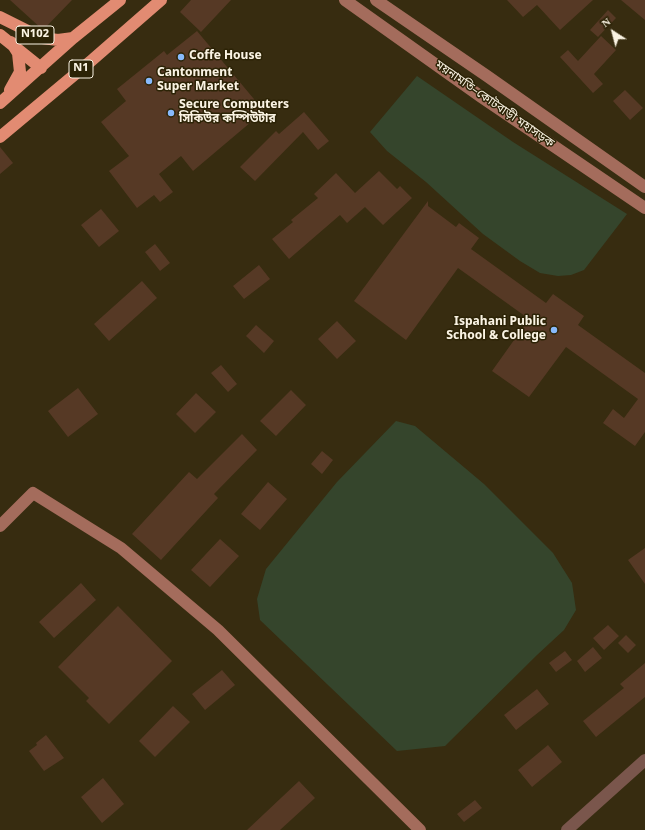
<!DOCTYPE html>
<meta charset="utf-8">
<style>
body{margin:0}
#map{position:relative;width:645px;height:830px;overflow:hidden;background:#372c10;font-family:Georgia,serif}
canvas{display:block}
.north{position:absolute;left:593px;top:12px;width:40px;height:40px;-webkit-text-stroke:3px #2c2306;paint-order:stroke;rotate:324deg;font-size:11px;font-weight:700;line-height:16px;text-align:center;color:#faf3e3}
.north::after{content:'';display:block;margin:auto;width:14px;height:18px;background:#faf3e3;clip-path:polygon(50% 0,100% 100%,50% 72%,0 100%)}
</style>
<div id="map">
<canvas width="645" height="830"></canvas>
<div class="north">N</div>
</div>
<script>
const ctx = document.querySelector('canvas').getContext('2d');
ctx.lineJoin = 'round';
function fill(path, color) { ctx.fillStyle = color; ctx.fill(path, 'evenodd'); }
const toPath = rows => new Path2D(rows.map(r => 'M' + r).join(''));
function strokePath(path, color, width, dash) { ctx.strokeStyle = color; ctx.lineWidth = width; ctx.lineCap = dash ? 'butt' : 'round'; ctx.setLineDash(dash || []); ctx.stroke(path); }
function write(font, color, halo, rows, align = 'center') {
  ctx.font = font + ' Georgia,"Noto Sans Bengali",serif'; ctx.lineWidth = 3; ctx.setLineDash([]); ctx.textBaseline = 'middle'; ctx.strokeStyle = halo; ctx.fillStyle = color; for (const [text, x, y, turn = 0] of rows) {
    ctx.save(); ctx.translate(x, y); ctx.rotate((+turn || 0) * Math.PI / 180); ctx.textAlign = isNaN(turn) ? turn : align; if (halo) ctx.strokeText(text, 0, 0); ctx.fillText(text, 0, 0); ctx.restore();
  }
}
const green = toPath([
 [417,76,513,142,627,214,584,270,571,275,558,276,540,273,520,261,483,234,426,182,387,151,370,132],
 [396,421,415,426,484,484,553,553,572,583,576,610,564,630,537,655,445,746,397,751,260,620,257,599,266,569,337,482]
]);
const building = toPath([
 [10,0,72,0,43,30],
 [191,0,231,0,201,32,180,12],
 [507,0,593,0,560,30,537,5,523,17],
 [621,0,645,0,645,20],
 [608,10,616,18,598,37,590,30],
 [197,31,264,111,193,171,181,156,159,174,173,192,160,202,154,195,137,208,109,171,129,156,101,122,126,101,117,89,164,51,167,55],
 [601,36,616,50,594,74,603,84,593,93,560,57,568,50,578,61],
 [625,90,643,108,630,120,613,101],
 [304,112,329,141,318,150,303,132,255,181,240,167,276,131,279,134],
 [0,147,13,163,0,174],
 [379,171,397,189,400,186,412,198,383,225,365,207,347,223,340,215,289,259,272,239,293,222,291,220,318,198,314,194,336,173,355,193],
 [428,201,428,206,456,227,459,223,479,238,471,249,546,303,553,294,584,316,578,325,645,373,645,432,635,446,603,423,613,409,624,418,638,399,566,347,529,397,492,371,529,319,458,268,406,340,354,301],
 [101,209,119,231,99,247,81,225],
 [155,244,170,263,160,271,145,252],
 [259,265,270,279,244,299,233,286],
 [142,281,157,298,109,341,94,324],
 [337,321,356,341,337,359,318,339],
 [256,325,274,341,264,353,246,336],
 [221,365,237,384,228,392,211,373],
 [78,388,98,414,68,437,48,411],
 [291,390,306,405,276,436,260,421],
 [196,393,216,412,195,433,176,414],
 [242,434,257,450,214,494,218,498,161,560,132,534,189,472,197,479],
 [322,451,333,460,322,474,311,464],
 [268,482,287,499,260,530,241,514],
 [220,539,239,556,210,587,191,570],
 [645,548,645,584,628,560],
 [81,583,96,600,54,638,39,622],
 [118,606,172,661,109,724,86,701,89,698,58,667],
 [608,625,619,636,604,650,593,638],
 [626,635,636,645,628,653,618,643],
 [593,647,602,658,585,672,577,661],
 [565,651,572,660,556,672,549,663],
 [645,663,645,697,596,737,583,721,624,688,620,684],
 [222,670,235,685,205,710,192,694],
 [537,689,549,704,516,730,504,715],
 [173,706,190,722,155,757,139,741],
 [46,735,64,758,44,771,29,751,37,745,36,743],
 [548,745,562,762,532,787,518,770],
 [103,778,124,804,102,823,81,797],
 [299,781,315,798,280,830,247,830],
 [475,800,482,808,464,822,457,814]
]);
const street = toPath([
 [567,830,645,760]
]);
const secondary = toPath([
 [345,0,480,96,645,208],
 [376,0,487,76,645,187],
 [0,526,33,493,121,548,218,630,420,830]
]);
const highway = toPath([
 [0,17,42,38,58,40,73,38],
 [0,35,41,68],
 [10,90,20,72,18,53,11,42],
 [0,103,73,38,120,0],
 [0,137,91,61,161,0]
]);
const markers = [
 [181,57,4,"#88bafc"],
 [149,81,4,"#88bafc"],
 [171,113,4,"#88bafc"],
 [554,330,4,"#88bafc"]
];
const shields = [
 [35,35,38],
 [81,69,24]
];
const shieldNames = [
 ["N102",35,35],
 ["N1",81,69]
];
const poiNames = [
 ["Coffe House",189,57],
 ["Cantonment",157,74],
 ["Super Market",157,88],
 ["Secure Computers",179,106],
 ["সিকিউর কম্পিউটার",179,120],
 ["Ispahani Public",546,323,"right"],
 ["School & College",546,337,"right"]
];
const streetNames = [
 ["ময়নামতি–কোটবাড়ী মহাসড়ক",494,105,35]
];
fill(green, '#35452c');
fill(building, '#563925');
strokePath(street, '#7a564c', 12);
strokePath(secondary, '#a46c5c', 12);
strokePath(highway, '#e28b72', 12);
for (const [x, y, r, color] of markers) { const dot = new Path2D(); dot.arc(x, y, r, 0, 2 * Math.PI); ctx.fillStyle = color; ctx.fill(dot); strokePath(dot, '#2c2306', 1.5); }
for (const [x, y, w] of shields) { const box = new Path2D(); box.roundRect(x - w / 2, y - 9, w, 18, 3); ctx.fillStyle = '#2c2306'; ctx.fill(box); strokePath(box, '#faf3e3', 1); }
write('bold 11px', '#faf3e3', null, shieldNames);
write('bold 12px', '#faf3e3', '#2c2306', poiNames, 'left');
write('12px', '#faf3e3', '#2c2306', streetNames);
</script>
